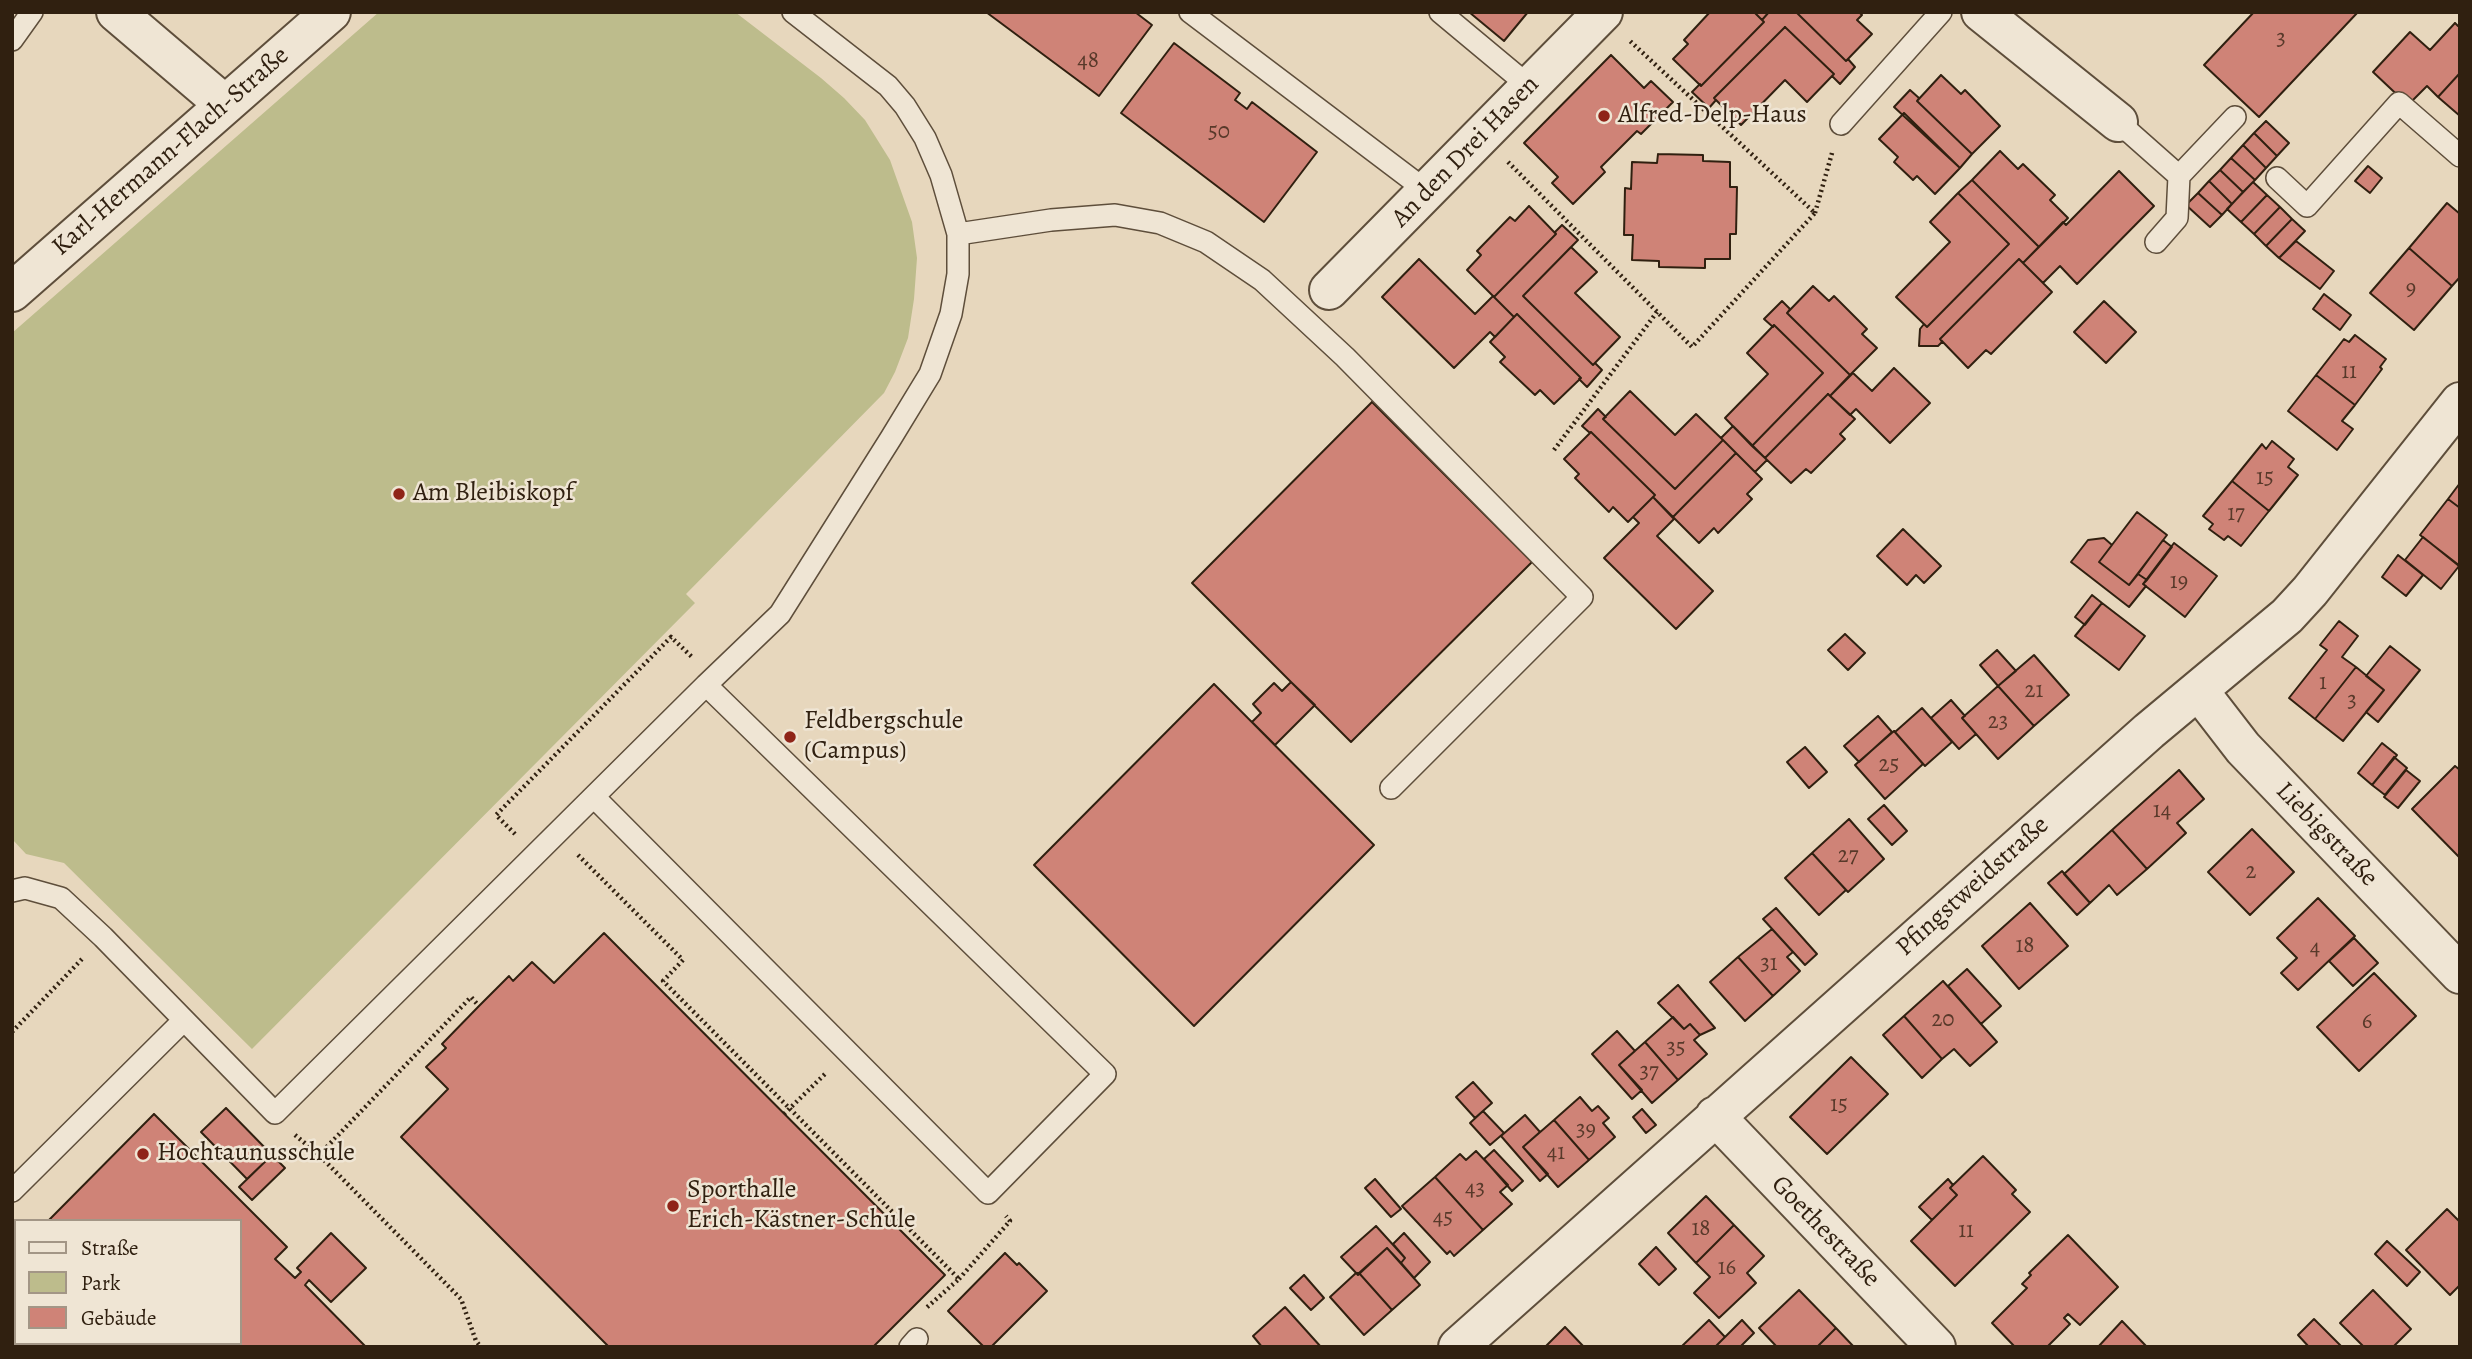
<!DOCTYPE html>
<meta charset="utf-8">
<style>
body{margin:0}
#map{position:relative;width:2472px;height:1359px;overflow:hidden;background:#e7d7bd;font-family:Alegreya,serif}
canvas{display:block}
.frame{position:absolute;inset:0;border:14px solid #302010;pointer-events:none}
.legend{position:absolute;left:14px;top:1219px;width:228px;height:126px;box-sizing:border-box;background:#efe5d4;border:2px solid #a39686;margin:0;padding:9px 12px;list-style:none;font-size:21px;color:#302010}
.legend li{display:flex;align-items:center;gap:14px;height:35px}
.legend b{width:35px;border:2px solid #a39686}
</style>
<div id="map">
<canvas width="2472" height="1359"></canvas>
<div class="frame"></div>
<ul class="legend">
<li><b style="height:9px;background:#efe5d4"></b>Straße</li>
<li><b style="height:19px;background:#bdbc8c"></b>Park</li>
<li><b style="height:19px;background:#cf8377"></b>Gebäude</li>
</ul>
</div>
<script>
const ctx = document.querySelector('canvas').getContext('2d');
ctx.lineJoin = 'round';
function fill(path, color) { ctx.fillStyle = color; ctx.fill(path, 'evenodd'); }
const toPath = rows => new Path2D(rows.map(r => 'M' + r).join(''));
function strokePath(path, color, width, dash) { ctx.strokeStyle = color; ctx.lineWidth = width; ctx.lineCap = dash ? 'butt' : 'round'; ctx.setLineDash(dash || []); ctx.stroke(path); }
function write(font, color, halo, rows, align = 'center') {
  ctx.font = font + ' Alegreya,serif'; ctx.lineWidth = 5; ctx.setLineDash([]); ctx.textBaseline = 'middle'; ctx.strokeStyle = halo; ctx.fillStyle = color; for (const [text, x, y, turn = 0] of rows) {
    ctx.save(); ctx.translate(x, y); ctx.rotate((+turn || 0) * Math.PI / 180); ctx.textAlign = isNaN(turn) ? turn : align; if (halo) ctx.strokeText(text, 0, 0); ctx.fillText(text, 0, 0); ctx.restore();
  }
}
const green = toPath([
 [379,12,735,12,821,78,844,98,865,120,890,160,912,222,917,258,914,299,908,338,895,372,884,393,686,594,695,603,252,1049,64,863,26,854,12,839,12,333]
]);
const building = toPath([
 [986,12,1135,12,1152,25,1099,96,986,12],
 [1469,12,1528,12,1504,41,1469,12],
 [1710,12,1754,12,1764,22,1701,86,1673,59,1688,44,1684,40,1710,12],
 [1754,12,1769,12,1762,20,1754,12],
 [1769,12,1796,12,1846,61,1848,59,1855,67,1840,84,1832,76,1834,74,1785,27,1714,98,1716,100,1709,108,1692,92,1700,84,1701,86,1764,22,1762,20,1769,12],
 [1796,12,1859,12,1862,15,1857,20,1872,34,1846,61,1796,12],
 [2254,12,2358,12,2259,117,2204,65,2254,12],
 [2455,23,2458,26,2460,24,2460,73,2438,97,2427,86,2408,105,2373,72,2410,32,2430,50,2455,23],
 [1785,27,1834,74,1807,102,1785,80,1741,125,1714,98,1785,27],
 [1174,43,1240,93,1235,100,1247,109,1252,102,1317,152,1264,222,1121,113,1174,43],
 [1611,55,1644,88,1651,81,1673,102,1641,134,1637,131,1601,167,1605,172,1573,204,1552,183,1558,177,1524,143,1611,55],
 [2460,73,2460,116,2438,97,2460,73],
 [1941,75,1961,94,1965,90,2000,126,1972,154,1917,101,1941,75],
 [1910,90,1919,98,1917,101,1972,154,1960,168,1894,107,1910,90],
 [1904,113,1960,168,1935,194,1917,176,1913,180,1894,162,1898,157,1879,139,1904,113],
 [2266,121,2289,143,2277,156,2254,133,2266,121],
 [2254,133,2277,156,2266,168,2243,145,2254,133],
 [2243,145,2266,168,2255,180,2231,158,2243,145],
 [2000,151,2018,169,2023,164,2055,195,2050,200,2068,218,2039,247,1972,180,2000,151],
 [1658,154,1703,155,1703,161,1730,162,1730,187,1737,187,1736,234,1730,234,1730,259,1705,259,1705,268,1659,267,1659,261,1632,260,1633,235,1624,235,1625,188,1631,189,1632,162,1657,163,1658,154],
 [2231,158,2255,180,2243,192,2220,170,2231,158],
 [2368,166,2382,178,2370,193,2355,181,2368,166],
 [2220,170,2243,192,2232,204,2209,181,2220,170],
 [2119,171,2154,206,2077,284,2060,266,2043,283,2023,263,2063,222,2066,225,2119,171],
 [1972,180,2039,247,2023,263,2019,259,1940,339,1942,342,1938,346,1919,346,1920,329,1924,324,1927,327,2009,244,1958,193,1972,180],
 [2209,181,2232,204,2222,215,2198,193,2209,181],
 [2253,182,2267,195,2241,222,2227,209,2253,182],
 [1958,193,2009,244,1927,327,1896,297,1950,242,1930,222,1958,193],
 [2198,193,2222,215,2210,227,2186,205,2198,193],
 [2267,195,2280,207,2254,234,2241,222,2267,195],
 [2447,203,2460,214,2460,277,2452,286,2409,248,2447,203],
 [1529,206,1556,234,1494,297,1467,270,1481,255,1477,251,1510,217,1515,221,1529,206],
 [2280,207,2292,219,2266,246,2254,234,2280,207],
 [2292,219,2305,231,2279,258,2266,246,2292,219],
 [1562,225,1578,240,1523,296,1593,365,1595,363,1602,370,1587,387,1579,379,1581,378,1517,314,1514,317,1494,297,1556,234,1555,232,1562,225],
 [2296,241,2334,271,2320,289,2279,258,2296,241],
 [1571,247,1597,272,1575,293,1620,337,1593,365,1523,296,1571,247],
 [2409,248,2452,286,2414,330,2370,293,2409,248],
 [1419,259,1475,314,1493,296,1514,317,1495,337,1490,332,1454,368,1382,297,1419,259],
 [2019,259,2052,292,1991,354,1986,350,1968,368,1940,339,2019,259],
 [1813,286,1829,301,1834,296,1867,329,1862,334,1877,348,1850,375,1787,313,1813,286],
 [2324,294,2351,315,2340,330,2313,309,2324,294],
 [1782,301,1790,309,1787,313,1850,375,1830,396,1828,394,1765,458,1752,446,1823,373,1774,325,1773,327,1764,319,1782,301],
 [2104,301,2136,332,2106,363,2074,332,2104,301],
 [1517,314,1581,378,1554,404,1540,390,1535,395,1500,362,1505,357,1490,342,1517,314],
 [1774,325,1823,373,1752,446,1725,418,1768,374,1747,353,1774,325],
 [2355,335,2386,359,2380,367,2382,369,2355,405,2316,375,2344,339,2349,342,2355,335],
 [1894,368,1930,403,1890,443,1856,409,1850,415,1830,396,1853,373,1872,391,1894,368],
 [2316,375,2355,405,2342,421,2353,429,2337,450,2288,411,2316,375],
 [1630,391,1675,435,1696,414,1723,440,1675,489,1603,419,1630,391],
 [1828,394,1855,419,1840,434,1845,439,1811,473,1806,469,1791,483,1765,458,1828,394],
 [1372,402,1532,562,1351,742,1192,583,1372,402],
 [1598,409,1606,417,1603,419,1675,489,1723,440,1736,453,1673,517,1653,497,1655,495,1591,432,1590,433,1582,426,1598,409],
 [1733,426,1767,460,1755,472,1721,438,1733,426],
 [1591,432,1655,495,1628,522,1613,507,1609,512,1575,478,1579,474,1564,459,1591,432],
 [2272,441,2294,459,2288,467,2298,475,2269,511,2232,481,2262,444,2266,449,2272,441],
 [1736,453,1762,479,1747,494,1752,499,1718,533,1714,528,1699,543,1673,517,1736,453],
 [2232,481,2269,511,2241,546,2228,536,2224,540,2209,529,2213,524,2203,516,2232,481],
 [2460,483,2460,508,2448,499,2460,483],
 [1653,497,1674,519,1657,536,1713,591,1676,629,1604,558,1639,523,1633,517,1653,497],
 [2448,499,2460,508,2460,566,2420,535,2448,499],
 [2137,512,2167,535,2129,585,2099,562,2137,512],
 [1903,529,1941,566,1924,583,1916,575,1907,585,1877,556,1903,529],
 [2423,537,2459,566,2441,589,2405,560,2423,537],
 [2104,538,2112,545,2099,562,2129,585,2138,574,2147,580,2143,584,2146,586,2129,607,2071,562,2088,540,2104,538],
 [2163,540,2172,547,2147,580,2138,574,2163,540],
 [2174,543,2217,576,2185,617,2143,584,2174,543],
 [2398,555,2423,575,2406,596,2382,577,2398,555],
 [2092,595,2102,603,2085,625,2075,617,2092,595],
 [2102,603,2145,636,2119,670,2075,636,2102,603],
 [2339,621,2358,636,2342,657,2356,667,2315,719,2289,698,2327,650,2320,645,2339,621],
 [1845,634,1865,653,1848,670,1828,650,1845,634],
 [2390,646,2420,670,2378,722,2366,712,2384,690,2366,676,2390,646],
 [1997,650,2016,671,1998,686,1980,665,1997,650],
 [2034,655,2069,695,2034,726,1998,686,2034,655],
 [2356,667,2384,690,2343,741,2315,719,2356,667],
 [1291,682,1315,705,1275,745,1252,722,1261,713,1253,704,1274,683,1282,691,1291,682],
 [1214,684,1374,845,1194,1026,1034,865,1214,684],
 [1998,686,2034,726,1998,759,1962,718,1998,686],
 [1951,700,1965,716,1962,718,1976,734,1959,749,1931,718,1951,700],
 [1922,708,1952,742,1925,766,1895,732,1922,708],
 [1878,716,1892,732,1859,762,1844,746,1878,716],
 [1894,731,1923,764,1885,799,1855,765,1894,731],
 [2382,743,2397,755,2372,785,2358,773,2382,743],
 [1805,747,1827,772,1809,788,1787,762,1805,747],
 [2394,757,2407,768,2385,795,2372,785,2394,757],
 [2455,766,2460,770,2460,858,2412,809,2455,766],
 [2179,770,2204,799,2177,823,2186,833,2147,869,2112,830,2179,770],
 [2406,770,2420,781,2398,808,2384,797,2406,770],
 [1884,805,1907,831,1892,845,1868,819,1884,805],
 [1849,819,1884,859,1848,892,1812,853,1849,819],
 [2252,829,2294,872,2250,915,2208,872,2252,829],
 [2112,830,2147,869,2117,895,2109,885,2090,903,2064,874,2112,830],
 [1812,853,1846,890,1819,915,1785,878,1812,853],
 [2062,871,2090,903,2077,915,2048,883,2062,871],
 [2318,898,2355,936,2298,990,2281,973,2297,958,2277,938,2318,898],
 [2030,903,2068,946,2019,989,1982,946,2030,903],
 [1776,908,1817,954,1805,965,1763,919,1776,908],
 [1772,929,1793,952,1787,957,1800,971,1773,996,1738,957,1772,929],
 [604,933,945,1275,873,1347,609,1347,401,1137,448,1089,426,1067,446,1048,442,1044,479,1006,509,976,513,981,532,962,554,983,604,933],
 [2354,938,2378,963,2353,986,2329,961,2354,938],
 [1738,957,1773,996,1745,1021,1710,982,1738,957],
 [1967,969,2001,1006,1981,1024,1948,986,1967,969],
 [2374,973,2416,1016,2359,1071,2317,1027,2374,973],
 [1943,981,1997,1042,1970,1066,1954,1049,1942,1059,1904,1016,1943,981],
 [1678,985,1715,1028,1700,1035,1690,1024,1684,1029,1658,1003,1678,985],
 [1904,1016,1942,1059,1922,1078,1883,1035,1904,1016],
 [1673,1017,1684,1029,1690,1024,1700,1035,1694,1040,1707,1054,1678,1080,1645,1042,1673,1017],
 [1617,1031,1635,1051,1619,1065,1642,1090,1632,1099,1592,1054,1617,1031],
 [1645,1042,1678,1080,1652,1103,1619,1065,1645,1042],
 [1851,1057,1888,1094,1827,1154,1790,1117,1851,1057],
 [1473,1082,1492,1103,1475,1118,1456,1097,1473,1082],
 [1580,1097,1592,1111,1598,1106,1609,1118,1603,1123,1615,1137,1589,1160,1554,1120,1580,1097],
 [226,1108,272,1155,247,1179,201,1132,226,1108],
 [1642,1109,1656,1125,1646,1133,1633,1117,1642,1109],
 [1483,1111,1504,1133,1490,1145,1470,1123,1483,1111],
 [154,1114,287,1247,275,1259,295,1278,301,1272,297,1268,331,1233,366,1268,331,1302,309,1280,305,1285,366,1347,12,1347,12,1256,16,1253,16,1343,240,1343,240,1221,48,1221,154,1114],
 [1525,1115,1540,1132,1523,1147,1548,1174,1540,1181,1501,1136,1525,1115],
 [1554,1120,1589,1160,1558,1187,1523,1147,1554,1120],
 [1494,1150,1523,1181,1512,1191,1484,1159,1494,1150],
 [1476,1151,1508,1185,1500,1192,1512,1204,1483,1230,1435,1177,1460,1154,1466,1160,1476,1151],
 [272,1155,285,1168,252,1200,239,1187,272,1155],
 [1983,1156,2016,1190,2012,1194,2030,1212,1955,1286,1911,1241,1957,1195,1950,1188,1983,1156],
 [1435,1177,1483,1230,1454,1256,1450,1251,1447,1254,1402,1206,1435,1177],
 [1375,1179,1401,1209,1391,1217,1365,1188,1375,1179],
 [1948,1179,1953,1185,1950,1188,1957,1195,1932,1220,1919,1207,1948,1179],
 [1706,1196,1734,1225,1696,1263,1668,1233,1706,1196],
 [2447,1209,2460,1222,2460,1285,2450,1295,2406,1250,2447,1209],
 [1734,1225,1764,1256,1747,1273,1756,1283,1719,1318,1694,1293,1710,1277,1696,1263,1734,1225],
 [1376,1226,1405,1258,1401,1263,1387,1248,1358,1275,1341,1257,1376,1226],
 [1404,1233,1430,1262,1414,1278,1401,1263,1405,1258,1393,1244,1404,1233],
 [2068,1235,2118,1287,2080,1325,2068,1314,2064,1318,2070,1324,2047,1347,2015,1347,1992,1323,2027,1288,2022,1284,2031,1275,2029,1273,2068,1235],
 [2387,1241,2420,1272,2407,1286,2375,1254,2387,1241],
 [1656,1247,1676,1269,1659,1285,1639,1264,1656,1247],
 [1387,1248,1420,1285,1392,1310,1359,1273,1387,1248],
 [1005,1253,1017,1265,1019,1263,1047,1291,991,1347,984,1347,948,1311,1005,1253],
 [1356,1273,1359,1273,1392,1310,1364,1335,1330,1297,1356,1273],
 [1304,1275,1324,1298,1311,1310,1290,1288,1304,1275],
 [1799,1290,1836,1328,1817,1347,1777,1347,1759,1328,1799,1290],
 [2373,1290,2411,1329,2393,1347,2364,1347,2340,1323,2373,1290],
 [1285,1307,1321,1347,1262,1347,1253,1336,1285,1307],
 [2314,1319,2342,1347,2309,1347,2298,1335,2314,1319],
 [1709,1320,1725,1337,1715,1347,1681,1347,1709,1320],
 [1742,1320,1754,1333,1740,1347,1715,1347,1742,1320],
 [2122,1321,2147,1347,2098,1347,2122,1321],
 [1565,1327,1584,1347,1545,1347,1565,1327],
 [1836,1328,1854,1347,1817,1347,1836,1328]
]);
const path = toPath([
 [1508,162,1692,347,1815,213,1630,41],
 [1815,213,1832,153],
 [1554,450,1657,312],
 [515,834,496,815,671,637,692,657],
 [578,855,683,960,663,981,959,1279,925,1309],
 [12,1032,83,958],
 [784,1114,826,1073],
 [295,1135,319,1155,461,1299,476,1341,481,1347],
 [319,1155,471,997,479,1006],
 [959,1279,1010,1221,1006,1216]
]);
const lane = toPath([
 [1190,12,1428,192],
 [1440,12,1530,87],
 [12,40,32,12],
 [2118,122,2179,176,2235,117],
 [1841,124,1941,12],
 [2277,178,2307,206,2399,103,2460,156],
 [958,234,1051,220,1115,215,1160,223,1206,242,1262,280,1345,357,1582,597,1391,788],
 [2156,242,2177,218,2179,176],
 [706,685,780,614,891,438,930,374,951,314,958,274,958,234,941,175,925,138,905,106,888,86,793,12],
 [12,891,25,888,61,898,103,937,275,1113,706,685,1105,1074,988,1193,594,797],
 [12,1191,183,1021],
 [910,1347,917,1339]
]);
const street = toPath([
 [116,12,224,104],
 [1981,12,2118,122],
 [1329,290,1603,12],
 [12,292,331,12],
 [2199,691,2243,748,2460,974],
 [1715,1116,1936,1347],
 [1458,1347,2149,731,2287,616,2310,591,2460,402]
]);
const markers = [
 [1604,116,7,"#8f2418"],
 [399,494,7,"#8f2418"],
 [790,737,7,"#8f2418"],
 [143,1154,7,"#8f2418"],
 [673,1206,7,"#8f2418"]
];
const numberNames = [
 ["3",2281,39],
 ["48",1088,61],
 ["50",1219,132],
 ["9",2411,289],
 ["11",2349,372],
 ["15",2265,478],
 ["17",2236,514],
 ["19",2179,582],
 ["1",2323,683],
 ["21",2034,691],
 ["3",2352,701],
 ["23",1998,722],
 ["25",1889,765],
 ["14",2162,811],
 ["27",1848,856],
 ["2",2251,872],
 ["18",2025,946],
 ["4",2315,948],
 ["31",1769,964],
 ["20",1943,1020],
 ["6",2367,1022],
 ["35",1676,1048],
 ["37",1649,1072],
 ["15",1839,1105],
 ["39",1586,1130],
 ["41",1556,1153],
 ["43",1475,1189],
 ["45",1443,1218],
 ["18",1701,1229],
 ["11",1966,1231],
 ["16",1727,1268]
];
const poiNames = [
 ["Alfred-Delp-Haus",1618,116],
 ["Am Bleibiskopf",413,494],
 ["Feldbergschule",804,722],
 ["(Campus)",804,752],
 ["Hochtaunusschule",157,1154],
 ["Sporthalle",687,1191],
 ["Erich-Kästner-Schule",687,1221]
];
const streetNames = [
 ["Karl-Hermann-Flach-Straße",171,152,-41],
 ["An den Drei Hasen",1466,152,-46],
 ["Liebigstraße",2326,835,46],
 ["Pfingstweidstraße",1973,887,-42],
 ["Goethestraße",1825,1232,46]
];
fill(green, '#bdbc8c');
fill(building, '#cf8377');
strokePath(building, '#302010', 2);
strokePath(lane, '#5e4e3b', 24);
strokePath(street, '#5e4e3b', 42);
strokePath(path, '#302010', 4.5, [2, 3.5]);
strokePath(lane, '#efe5d4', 21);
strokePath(street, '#efe5d4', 38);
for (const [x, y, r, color] of markers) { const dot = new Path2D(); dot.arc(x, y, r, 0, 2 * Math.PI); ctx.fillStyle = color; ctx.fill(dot); strokePath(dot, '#efe5d4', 2.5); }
write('23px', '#58392a', null, numberNames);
write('26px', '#302010', '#efe5d4', poiNames, 'left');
write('26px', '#302010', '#efe5d4', streetNames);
</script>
